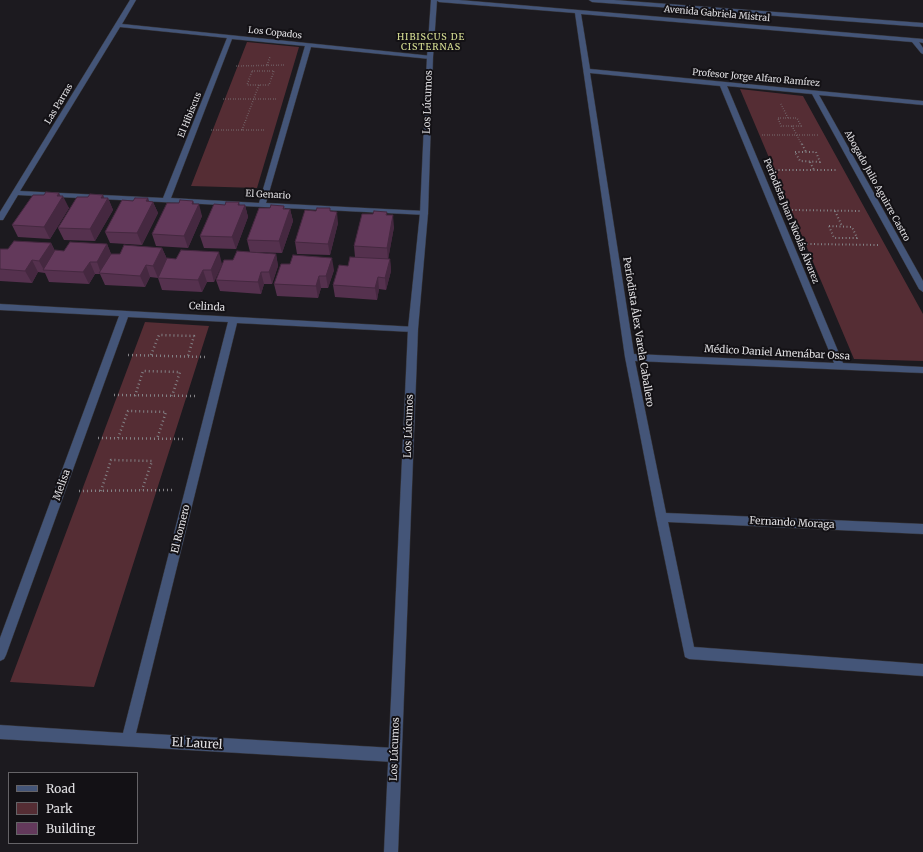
<!DOCTYPE html>
<meta charset="utf-8">
<style>
body{margin:0}
#map{position:relative;width:923px;height:852px;overflow:hidden;background:#1c1a1f;font-family:Merriweather,serif}
canvas{display:block}
.legend{position:absolute;left:8px;top:772px;width:130px;height:72px;box-sizing:border-box;background:#131115;border:1px solid #656367;margin:0;padding:5px 7px;list-style:none;font-size:12px;color:#e0dfe2}
.legend li{display:flex;align-items:center;gap:8px;height:20px}
.legend b{width:20px;border:1px solid #656367}
</style>
<div id="map">
<canvas width="923" height="852"></canvas>
<ul class="legend">
<li><b style="height:5px;background:#445578"></b>Road</li>
<li><b style="height:11px;background:#552d34"></b>Park</li>
<li><b style="height:11px;background:#63395b"></b>Building</li>
</ul>
</div>
<script>
const ctx = document.querySelector('canvas').getContext('2d');
ctx.lineJoin = 'round';
function fill(path, color) { ctx.fillStyle = color; ctx.fill(path, 'evenodd'); }
const toPath = rows => new Path2D(rows.map(r => 'M' + r).join(''));
function strokePath(path, color, width, dash) { ctx.strokeStyle = color; ctx.lineWidth = width; ctx.lineCap = dash ? 'butt' : 'round'; ctx.setLineDash(dash || []); ctx.stroke(path); }
function write(font, color, halo, rows, align = 'center') {
  ctx.font = font + ' Merriweather,serif'; ctx.lineWidth = 4; ctx.setLineDash([]); ctx.textBaseline = 'middle'; ctx.strokeStyle = halo; ctx.fillStyle = color; for (const [text, x, y, turn = 0] of rows) {
    ctx.save(); ctx.translate(x, y); ctx.rotate((+turn || 0) * Math.PI / 180); ctx.textAlign = isNaN(turn) ? turn : align; if (halo) ctx.strokeText(text, 0, 0); ctx.fillText(text, 0, 0); ctx.restore();
  }
}
const green = toPath([
 [247,42,299,47,257,188,191,186],
 [740,89,803,96,923,314,923,361,854,359],
 [145,322,209,326,94,687,10,682]
]);
const pathFar2 = toPath([
 [267,65,270,57],
 [236,66,285,65],
 [252,71,274,71,269,85,247,85,252,71],
 [223,99,276,99],
 [781,104,788,118],
 [778,118,797,118,801,126,781,126,778,118],
 [792,126,802,145],
 [211,130,266,130],
 [242,130,259,85],
 [762,135,819,135]
]);
const pathFar1 = toPath([
 [802,144,806,152],
 [795,152,816,152,820,162,800,161,795,152],
 [810,162,814,170],
 [775,170,838,170],
 [792,210,861,211],
 [835,211,842,226],
 [829,226,852,227,857,238,834,238,829,226],
 [807,244,880,245]
]);
const path = toPath([
 [128,355,205,357],
 [151,355,159,335,194,336,188,356],
 [114,395,195,396],
 [135,396,143,371,180,372,172,396],
 [98,438,185,439],
 [118,438,128,411,166,412,157,439],
 [79,491,172,490],
 [101,491,111,460,152,461,142,490]
]);
const minor = toPath([
 [130,0,136,0,122,24,432,56,433,57,430,59,311,47,266,203,424,211,428,213,427,215,18,195,3,220,0,220,0,212,130,0],
 [120,27,227,38,163,198,20,191,120,27],
 [232,39,305,46,259,203,171,198,232,39],
 [436,0,459,0,923,39,923,43,919,42,923,48,923,54,921,53,912,42,581,14,590,69,923,101,923,105,819,95,923,281,923,292,919,289,812,94,727,86,843,363,923,367,923,373,635,361,666,513,923,524,923,534,668,522,694,647,923,664,923,676,689,659,685,657,656,517,625,357,575,13,439,2,436,0],
 [590,73,720,86,834,363,634,354,590,73],
 [589,0,614,0,923,23,923,27,592,2,589,0],
 [0,304,416,327,418,329,416,331,413,332,237,323,136,733,394,748,399,750,401,755,399,760,394,762,0,739,0,725,123,733,228,322,128,317,6,655,4,659,0,661,0,638,119,316,0,310,0,304]
]);
const tertiary = toPath([
 [431,0,437,0,433,57,428,213,418,329,398,852,384,852,408,329,420,213,427,57,431,0]
]);
const wall = toPath([
 [59,193,60,196,69,208,50,239,18,237,12,225],
 [103,195,104,198,108,198,113,210,95,241,64,240,58,228],
 [149,201,153,202,158,213,142,245,110,243,105,232],
 [193,201,194,204,202,216,188,248,156,246,152,234],
 [240,205,245,205,248,217,236,249,204,248,200,236],
 [284,206,285,209,290,209,293,221,282,253,250,252,247,240,270,208],
 [331,211,338,223,330,255,297,254,295,242],
 [387,212,387,215,394,227,388,259,390,259,391,271,386,290,379,289,377,300,335,297,333,285,355,257,354,246,373,214],
 [51,243,55,251,64,251,107,244,111,254,120,254,162,248,167,259,222,264,214,282,207,282,202,292,162,290,158,278,150,277,145,287,105,285,100,274,95,274,89,284,49,282,45,273,38,272,32,283,0,281,0,249,8,249],
 [276,254,278,266,272,284,264,284,261,294,220,291,216,280,233,260],
 [334,270,328,288,321,288,318,298,277,296,274,284]
]);
const shadedWall = toPath([
 [59,193,62,199,63,196,69,208,50,239,44,227,57,196],
 [103,195,106,202,108,198,113,210,95,241,90,229,101,198],
 [148,198,151,206,153,202,158,213,142,245,137,233,146,201],
 [193,201,196,210,199,204,202,216,188,248,184,236],
 [239,202,242,213,245,205,248,217,236,249,232,237,238,205],
 [290,209,293,221,282,253,279,241],
 [337,212,338,223,330,255,328,244],
 [393,215,394,227,388,260,387,248],
 [51,243,57,255,44,270,39,261],
 [107,244,112,256,101,273,97,262],
 [162,248,167,259,158,278,153,266],
 [219,252,222,264,214,282,211,270],
 [276,254,278,266,272,284,269,272],
 [332,258,334,270,328,288,326,276],
 [390,259,391,271,386,290,385,278],
 [32,260,38,272,32,283,25,271],
 [90,262,95,274,89,284,83,272],
 [146,265,150,277,145,287,140,276],
 [203,270,207,282,202,292,198,280],
 [261,272,264,284,261,294,258,282],
 [319,276,321,288,318,298,316,286],
 [378,277,379,289,377,300,375,288]
]);
const building = toPath([
 [46,192,59,193,57,196,63,196,44,227,12,225,33,195,44,195,46,192],
 [90,194,103,195,101,198,108,198,90,229,58,228,77,197,88,197,90,194],
 [135,198,148,198,146,201,153,202,137,233,105,232,122,200,133,201,135,198],
 [180,200,193,201,192,204,199,204,184,236,152,234,167,203,179,203,180,200],
 [226,202,239,202,238,205,245,205,232,237,200,236,214,204,225,205,226,202],
 [271,205,284,206,283,209,290,209,279,241,247,240,259,208,270,208,271,205],
 [317,208,330,208,330,211,337,212,328,244,295,242,305,210,316,211,317,208],
 [374,211,387,212,386,215,393,215,387,248,354,246,362,214,373,214,374,211],
 [14,241,51,243,39,261,32,260,25,271,0,269,0,249,8,249,14,241],
 [70,242,107,244,97,262,90,262,83,272,43,270,55,250,64,251,70,242],
 [124,245,162,248,153,266,146,265,140,276,99,273,111,254,120,254,124,245],
 [181,250,219,252,211,270,203,270,198,280,158,278,167,258,176,259,181,250],
 [237,251,276,254,269,272,261,272,258,282,216,280,224,260,233,260,237,251],
 [293,255,332,258,326,276,319,276,316,286,274,284,281,264,290,264,293,255],
 [350,257,390,259,385,278,378,277,375,288,333,285,339,265,348,266,350,257]
]);
const farStreetnames = [
 ["Avenida Gabriela Mistral",717,14,5],
 ["Los Copados",275,33,6],
 ["Profesor Jorge Alfaro Ramírez",756,78,5],
 ["Las Parras",59,104,-59],
 ["El Hibiscus",190,115,-68],
 ["Abogado Julio Aguirre Castro",877,186,61],
 ["El Genario",268,195,3],
 ["Periodista Juan Nicolás Álvarez",791,221,68]
];
const farNeighbourhoodnames = [
 ["HIBISCUS DE",431,37],
 ["CISTERNAS",431,47]
];
const streetNames = [
 ["Los Lúcumos",428,102,-88],
 ["Celinda",207,307,3],
 ["Periodista Álex Varela Caballero",638,332,81],
 ["Médico Daniel Amenábar Ossa",777,353,3],
 ["Los Lúcumos",409,426,-88],
 ["Melisa",62,485,-70],
 ["Fernando Moraga",792,523,3],
 ["El Romero",181,529,-76],
 ["Los Lúcumos",395,749,-88]
];
const nearStreetnames = [
 ["El Laurel",197,744,3]
];
fill(green, '#552d34');
strokePath(minor, '#37363a', 1);
strokePath(tertiary, '#37363a', 1);
strokePath(pathFar2, '#838286', 1.5, [0.5, 2]);
strokePath(pathFar1, '#838286', 2, [1, 2.5]);
strokePath(path, '#838286', 2.5, [1, 3]);
fill(minor, '#445578');
fill(tertiary, '#445578');
fill(wall, '#55314e');
fill(shadedWall, '#452840');
fill(building, '#63395b');
strokePath(building, '#452840', 1);
write('9px', '#e0dfe2', '#131115', farStreetnames);
ctx.letterSpacing = '1px';
write('9px', '#dbe396', '#131115', farNeighbourhoodnames);
ctx.letterSpacing = '0px';
write('10px', '#e0dfe2', '#131115', streetNames);
write('12px', '#e0dfe2', '#131115', nearStreetnames);
</script>
